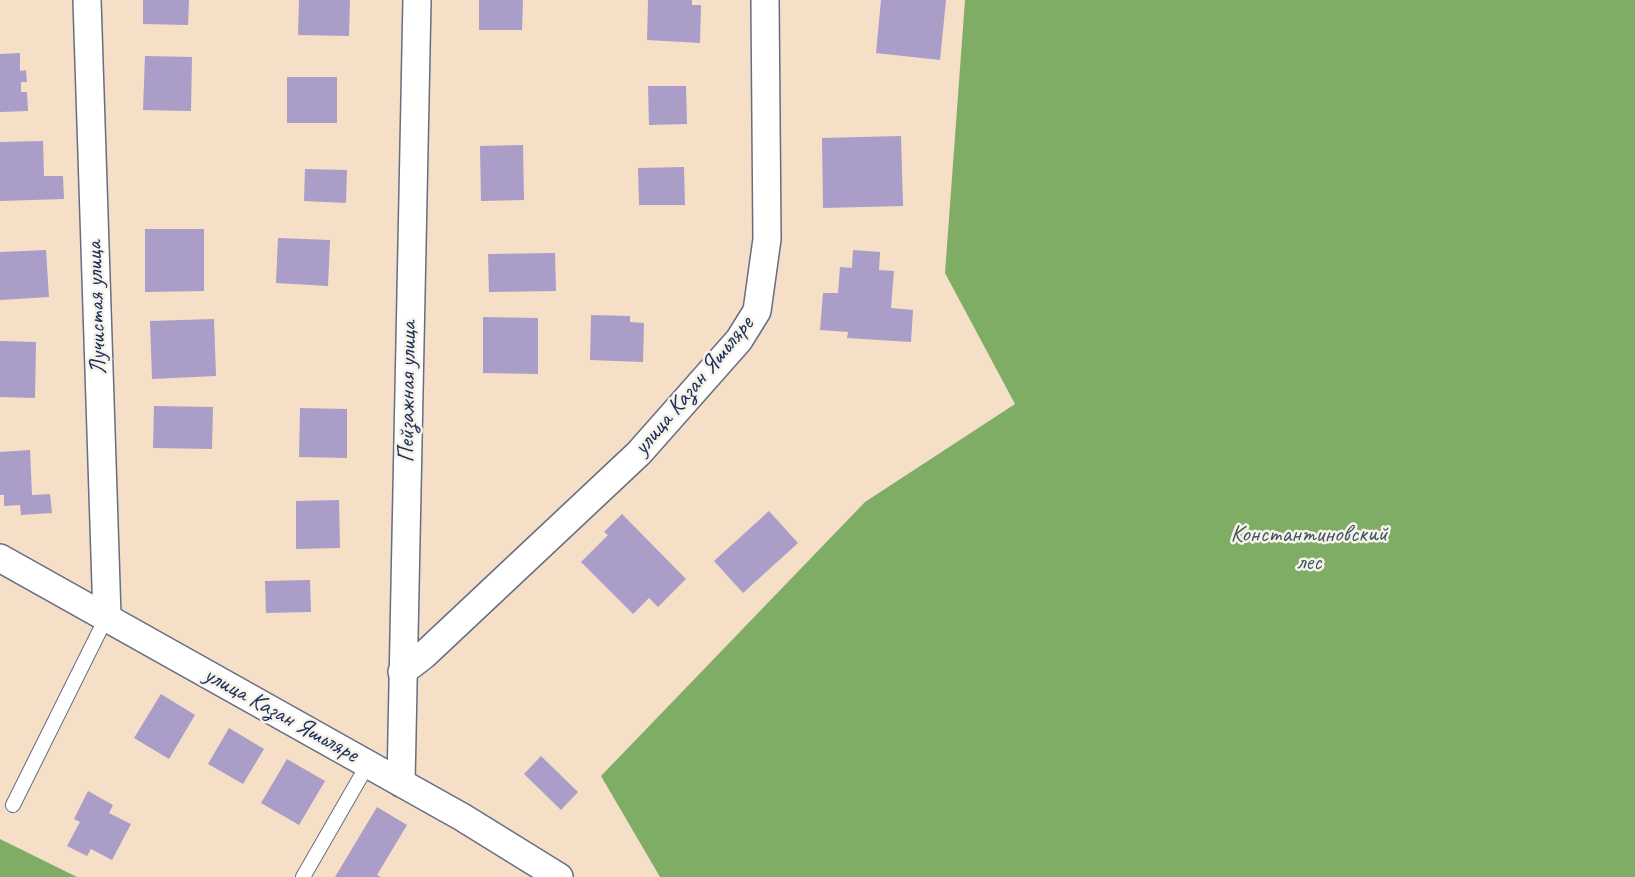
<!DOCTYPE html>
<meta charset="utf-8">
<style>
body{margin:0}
canvas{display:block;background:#f5dfc6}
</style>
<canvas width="1635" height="877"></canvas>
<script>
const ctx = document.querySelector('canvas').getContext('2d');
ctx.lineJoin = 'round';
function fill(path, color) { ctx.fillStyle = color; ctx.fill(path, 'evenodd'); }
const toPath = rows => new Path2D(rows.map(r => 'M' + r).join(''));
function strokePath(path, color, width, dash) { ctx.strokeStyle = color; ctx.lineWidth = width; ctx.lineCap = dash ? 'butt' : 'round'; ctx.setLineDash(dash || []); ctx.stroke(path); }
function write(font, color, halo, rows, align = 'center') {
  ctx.font = font + ' Caveat,sans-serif'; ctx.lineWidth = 5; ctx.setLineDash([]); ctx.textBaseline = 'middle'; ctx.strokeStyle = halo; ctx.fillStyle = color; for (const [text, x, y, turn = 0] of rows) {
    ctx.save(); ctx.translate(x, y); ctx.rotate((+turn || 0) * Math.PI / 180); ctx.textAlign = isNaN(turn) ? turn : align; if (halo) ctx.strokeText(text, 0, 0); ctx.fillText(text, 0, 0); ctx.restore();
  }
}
const forest = toPath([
 [965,0,1635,0,1635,877,660,877,601,776,865,502,1015,404,945,273],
 [0,839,77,877,0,877]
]);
const building = toPath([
 [143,0,189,0,188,25,143,24],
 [299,0,350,0,349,36,298,35],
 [479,0,523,0,522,30,479,30],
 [648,0,692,0,692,5,701,5,700,43,647,40],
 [881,0,946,0,940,60,876,53],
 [20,53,20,71,26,70,27,82,21,82,21,92,27,92,28,111,0,112,0,54],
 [145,56,192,57,191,111,143,110],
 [287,77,337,77,337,123,287,123],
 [648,86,686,86,687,124,649,125],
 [901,136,903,206,823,208,822,138],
 [43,141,44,176,63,176,64,199,0,201,0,142],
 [523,145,524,200,481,201,480,146],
 [684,167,685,205,639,205,638,168],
 [305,169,347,170,346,203,304,201],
 [145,229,204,229,204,291,145,292],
 [278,238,330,240,328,286,276,283],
 [46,250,49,297,0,300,0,252],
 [853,250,880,252,879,270,894,271,891,308,913,310,911,342,847,338,848,332,820,330,823,293,838,293,840,267,852,268],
 [555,253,556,291,489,292,488,254],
 [591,315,630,316,630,322,644,323,643,362,590,360],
 [483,317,538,318,538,374,483,373],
 [214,319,216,376,152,379,150,321],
 [0,341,36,342,35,398,0,397],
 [154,406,213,407,212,449,153,448],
 [300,408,347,409,347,458,299,457],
 [30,450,32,495,50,494,52,513,21,515,20,505,4,506,4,495,0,495,0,452],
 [339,500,340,548,296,549,296,501],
 [769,511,798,543,743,593,714,561],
 [622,514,686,579,658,607,649,598,633,614,581,562,608,535,604,532],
 [310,580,311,612,266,613,265,581],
 [161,694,195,715,169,759,134,738],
 [229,728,264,749,243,784,208,764],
 [541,756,578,792,561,810,524,774],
 [287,759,325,781,299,825,261,803],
 [88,791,113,805,109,813,131,824,112,860,91,849,87,856,67,846,80,822,74,819],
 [377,807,407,825,377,875,381,877,335,877]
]);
const lane = toPath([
 [13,805,107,616],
 [303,877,368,764]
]);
const street = toPath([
 [87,0,107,616],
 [0,558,462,817,559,877],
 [402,672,424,655,639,453,739,340,757,311,767,239,765,0],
 [401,783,417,0]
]);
const streetNames = [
 ["Лучистая улица",97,308,-92],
 ["улица Казан Яшьляре",694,386,-50],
 ["Пейзажная улица",408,392,-89],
 ["улица Казан Яшьляре",281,715,29]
];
const parkNames = [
 ["Константиновский",1309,535],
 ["лес",1309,563]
];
fill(forest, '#7fad66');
fill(building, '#aa9dc8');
strokePath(lane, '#676d82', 16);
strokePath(street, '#676d82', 30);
strokePath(lane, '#fff', 14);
strokePath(street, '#fff', 27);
write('24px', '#1b2f5e', '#f7f3e8', streetNames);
write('24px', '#3c5664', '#f7f3e8', parkNames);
</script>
